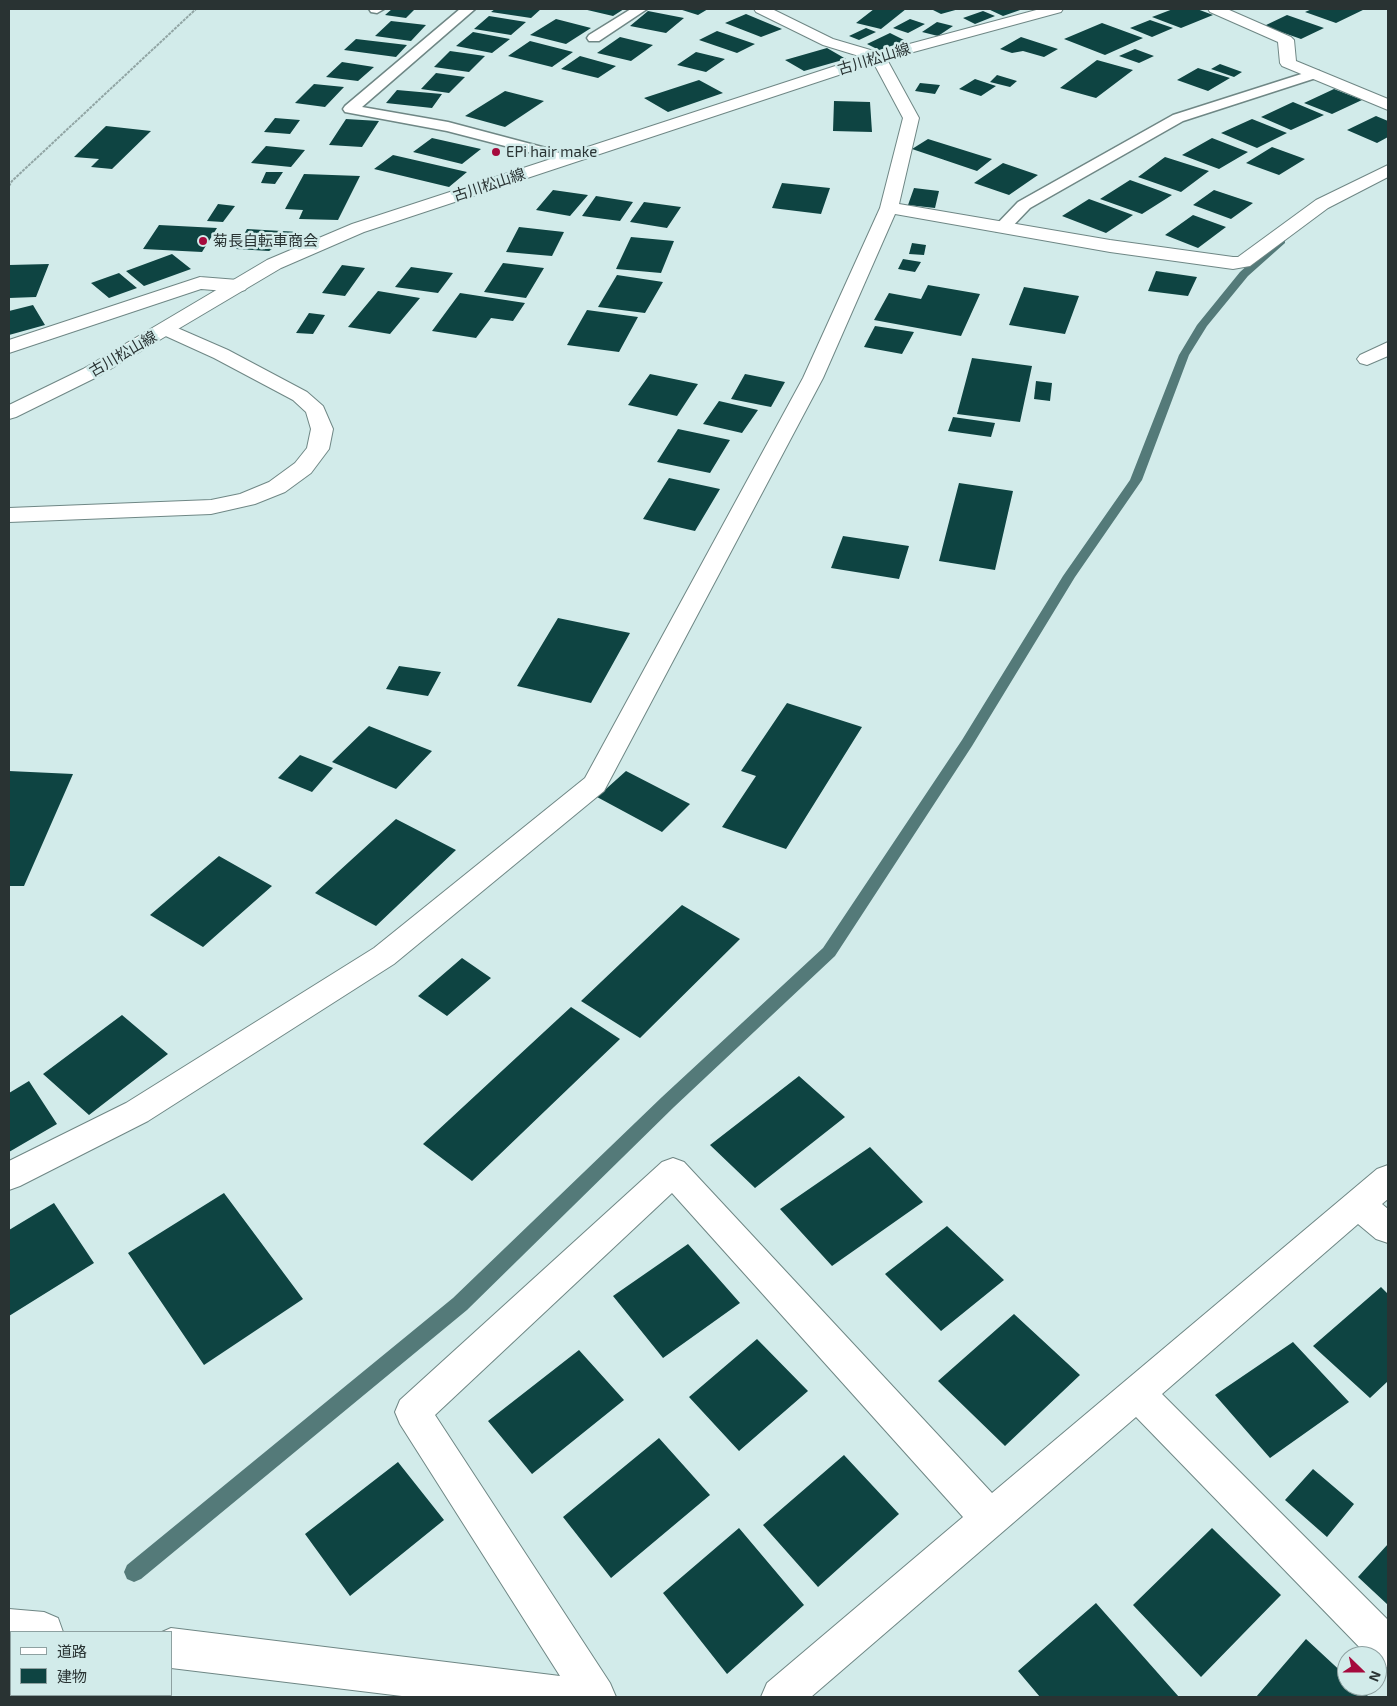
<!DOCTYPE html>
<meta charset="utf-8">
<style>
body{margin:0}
#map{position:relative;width:1397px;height:1706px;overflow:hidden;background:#d2ebea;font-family:"Exo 2","Noto Sans JP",sans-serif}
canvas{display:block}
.frame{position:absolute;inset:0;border:10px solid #293333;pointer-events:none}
.legend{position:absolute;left:10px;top:1631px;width:162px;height:65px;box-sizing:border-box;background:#d2ebea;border:1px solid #8ea1a1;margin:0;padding:6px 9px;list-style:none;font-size:15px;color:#293333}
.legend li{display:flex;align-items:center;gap:10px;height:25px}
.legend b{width:25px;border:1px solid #8ea1a1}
.north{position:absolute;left:1337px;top:1646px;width:50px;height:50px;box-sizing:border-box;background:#d2ebea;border:1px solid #8ea1a1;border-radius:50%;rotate:112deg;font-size:14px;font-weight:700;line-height:20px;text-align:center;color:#293333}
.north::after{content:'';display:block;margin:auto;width:18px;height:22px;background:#a50a3d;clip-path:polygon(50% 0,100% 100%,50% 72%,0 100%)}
</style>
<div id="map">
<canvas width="1397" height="1706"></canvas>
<div class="frame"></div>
<ul class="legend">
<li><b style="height:6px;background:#fff"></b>道路</li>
<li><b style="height:14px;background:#0e4442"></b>建物</li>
</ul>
<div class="north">N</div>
</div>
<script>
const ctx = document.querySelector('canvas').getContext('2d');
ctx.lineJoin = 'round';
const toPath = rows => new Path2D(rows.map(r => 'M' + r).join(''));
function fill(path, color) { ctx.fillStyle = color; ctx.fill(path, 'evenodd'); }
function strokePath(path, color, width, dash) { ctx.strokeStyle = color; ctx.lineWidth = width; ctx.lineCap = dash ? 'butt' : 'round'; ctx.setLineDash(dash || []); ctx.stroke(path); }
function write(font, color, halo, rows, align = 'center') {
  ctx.font = font + ' "Exo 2","Noto Sans JP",sans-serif'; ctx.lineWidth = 5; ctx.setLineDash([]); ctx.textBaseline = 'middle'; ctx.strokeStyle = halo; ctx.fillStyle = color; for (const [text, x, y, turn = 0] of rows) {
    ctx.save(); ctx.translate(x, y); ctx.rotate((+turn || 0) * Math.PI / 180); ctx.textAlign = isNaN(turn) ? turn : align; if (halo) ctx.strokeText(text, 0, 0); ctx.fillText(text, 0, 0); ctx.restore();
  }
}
const stream = toPath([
 [1281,238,1285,239,1285,243,1248,276,1207,326,1189,355,1142,480,1075,577,972,746,835,956,674,1107,467,1310,141,1579,134,1582,127,1579,124,1572,127,1565,453,1298,662,1097,823,948,962,740,1063,576,1130,480,1179,355,1197,325,1240,272,1277,239,1281,238]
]);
const building = toPath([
 [392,9,405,9,414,10,406,18,385,15],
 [495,9,541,9,531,18,491,12],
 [583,9,624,9,613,16],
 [679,9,708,9,698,15],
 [874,9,906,9,881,29,856,23],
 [931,9,959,9,941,14],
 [988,9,1023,9,1003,16],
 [1173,9,1197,9,1213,15,1181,28,1152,17],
 [1312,9,1365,9,1336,23,1305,12],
 [648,11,684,18,666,33,630,26],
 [983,11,995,16,975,24,963,18],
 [746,14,782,29,761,37,725,23],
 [1287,15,1324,28,1301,39,1264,26],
 [489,16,526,22,511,35,474,29],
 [556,19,591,28,566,44,530,35],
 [910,19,925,24,908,33,893,28],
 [1150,20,1173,28,1152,37,1130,28],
 [391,21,426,25,411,41,375,36],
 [937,22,953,26,938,36,922,32],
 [1102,23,1143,38,1105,55,1064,39],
 [866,28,876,32,859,40,849,36],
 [717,31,755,44,737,53,699,40],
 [473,32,510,39,492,53,456,46],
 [890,33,906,41,879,50,867,44],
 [620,37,653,45,631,61,597,53],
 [1021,37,1058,49,1044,57,1023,51,1012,53,1000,49],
 [356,39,407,45,396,57,344,50],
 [530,41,573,52,552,67,508,56],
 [827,48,846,59,804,71,785,60],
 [1135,49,1154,56,1139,63,1119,56],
 [450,51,485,56,469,72,434,67],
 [696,52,725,59,706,72,677,65],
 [580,56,616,66,598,78,561,69],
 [1097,60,1133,70,1096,98,1060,88],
 [342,62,374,67,358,81,326,77],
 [1220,64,1242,72,1234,77,1211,69],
 [1198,68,1230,78,1208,91,1177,80],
 [436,73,465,77,449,93,421,89],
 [997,75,1017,81,1010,87,990,82],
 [975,79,996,86,981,96,959,89],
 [699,80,723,93,668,112,644,98],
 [920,83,940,85,935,94,915,91],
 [314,84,344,87,325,107,295,103],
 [1334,89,1362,100,1332,114,1304,103],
 [397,90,442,94,432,108,386,103],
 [505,91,544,101,505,127,465,116],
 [834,101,870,102,872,132,833,131],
 [1293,102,1324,115,1291,130,1261,117],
 [1376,116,1388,121,1388,137,1377,143,1347,130],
 [275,118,300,120,290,134,264,132],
 [346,119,379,121,362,147,329,145],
 [1252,119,1287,133,1257,148,1221,133],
 [106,126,151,131,112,169,91,167,99,159,74,157],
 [432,138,481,149,462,164,413,152],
 [1212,138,1248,152,1219,169,1182,155],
 [928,139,992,159,977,171,912,149],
 [266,146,305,150,291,167,251,163],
 [1272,147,1305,159,1279,175,1246,163],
 [393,155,467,172,449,187,374,169],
 [1165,157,1209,171,1181,192,1138,177],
 [1003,163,1038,175,1009,195,974,183],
 [266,172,283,172,275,184,261,183],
 [304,174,360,176,338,220,299,219,303,210,285,209],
 [1130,180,1172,195,1142,214,1100,199],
 [782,183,830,188,821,214,772,208],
 [914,188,939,191,935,208,908,205],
 [553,190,588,195,570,216,536,210],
 [1214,190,1253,203,1231,219,1193,205],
 [596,196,633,202,620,221,582,216],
 [1089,199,1133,215,1106,233,1062,216],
 [644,202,681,207,667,228,630,222],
 [218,204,235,206,223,222,207,221],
 [1193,215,1226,227,1198,248,1165,235],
 [159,225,217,228,202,252,143,249],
 [519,227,564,232,552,256,506,252],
 [247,229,299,232,269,251,236,249],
 [631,237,674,241,661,273,616,269],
 [912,243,926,245,924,255,909,254],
 [172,254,191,269,144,286,126,271],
 [903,259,921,262,915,272,898,269],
 [503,263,544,268,526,298,484,292],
 [49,264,36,297,9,298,9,265],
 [342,265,365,268,345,296,322,293],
 [411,267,453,273,438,293,395,287],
 [1156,271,1197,277,1188,296,1148,291],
 [119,273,137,288,109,298,91,283],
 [617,275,663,282,645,313,598,307],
 [928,285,980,294,961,336,874,320,889,293,921,299],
 [1024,287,1079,296,1065,334,1009,325],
 [378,291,420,298,390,334,348,327],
 [460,293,525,303,513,321,491,318,476,338,432,331],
 [33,305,45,325,9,335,9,311],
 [587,310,638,317,619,352,567,345],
 [309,313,325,315,313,334,296,333],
 [875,326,914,332,902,354,864,347],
 [972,358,1032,366,1020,422,957,414],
 [650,374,698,384,677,416,628,405],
 [745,374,785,382,771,407,731,399],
 [1036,381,1052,383,1050,401,1034,399],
 [719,401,758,410,742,433,703,424],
 [953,417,995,423,991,437,948,431],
 [678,429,730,440,710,473,657,462],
 [669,478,720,489,695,531,643,519],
 [959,483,1013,491,995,570,939,561],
 [843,536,909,546,899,579,831,568],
 [558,618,630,633,591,703,517,686],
 [399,666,441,672,428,696,386,689],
 [787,703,862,727,786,849,722,827,756,776,741,771],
 [369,726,432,751,396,789,332,762],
 [300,755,333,768,312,792,278,778],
 [9,771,73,774,24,886,9,886],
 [626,771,690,804,662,832,597,797],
 [396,819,456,850,376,926,315,893],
 [219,856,272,886,203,947,150,915],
 [682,905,740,939,640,1038,581,1001],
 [462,958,491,978,447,1016,418,996],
 [571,1007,620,1039,472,1181,423,1144],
 [122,1015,168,1054,89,1115,43,1074],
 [799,1076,845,1117,755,1188,710,1145],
 [29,1081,57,1124,9,1152,9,1093],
 [870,1147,923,1202,832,1266,780,1209],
 [224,1193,303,1299,204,1365,128,1253],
 [54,1203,94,1263,9,1316,9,1230],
 [947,1226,1004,1280,941,1331,885,1274],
 [688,1244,740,1303,663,1358,613,1296],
 [1381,1287,1388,1294,1388,1381,1370,1398,1313,1346],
 [1014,1314,1080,1375,1005,1446,938,1381],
 [757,1339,808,1391,739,1451,689,1397],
 [1293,1342,1349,1402,1270,1458,1215,1395],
 [579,1350,624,1400,532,1474,488,1421],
 [659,1438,710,1495,611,1578,563,1517],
 [844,1455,899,1514,818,1587,763,1525],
 [398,1462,444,1520,350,1596,305,1534],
 [1313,1469,1354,1504,1327,1537,1285,1500],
 [739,1528,804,1605,727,1674,663,1593],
 [1212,1528,1281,1595,1201,1677,1133,1605],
 [1388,1544,1388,1605,1358,1577],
 [1096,1603,1179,1697,1040,1697,1018,1671],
 [1306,1639,1347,1677,1347,1686,1357,1686,1369,1697,1256,1697]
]);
const path = toPath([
 [9,186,12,181,196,9]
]);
const lane = toPath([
 [369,9,384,9,377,13,371,12,369,9],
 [460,9,475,9,362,107,448,122,546,148,570,157,572,160,570,163,558,163,536,154,447,131,345,112,343,109,345,106,460,9],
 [631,9,647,9,599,41,589,41,587,38,589,35,631,9],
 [1314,70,1319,71,1321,74,1319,77,1183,121,1030,208,1008,231,996,231,994,227,1018,202,1173,115,1314,70]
]);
const street = toPath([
 [754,9,772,9,833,39,884,54,919,118,899,204,1110,240,1233,257,1238,257,1316,200,1388,165,1388,177,1328,208,1250,266,1233,269,1110,252,895,214,823,378,604,791,394,964,148,1121,20,1186,9,1190,9,1161,126,1103,374,948,585,778,803,378,880,208,903,118,872,60,823,45,756,12,754,9],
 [1208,9,1227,9,1291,37,1294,40,1296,61,1388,99,1388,110,1282,66,1280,63,1278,42,1210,12,1208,9],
 [200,277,238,280,245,282,248,286,245,290,238,292,201,289,9,353,9,340,200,277],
 [1388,342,1388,356,1367,365,1360,363,1357,359,1360,355,1388,342],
 [673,1158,684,1162,992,1493,1377,1169,1388,1165,1388,1199,1382,1204,1388,1209,1388,1243,1376,1239,1358,1224,1162,1394,1388,1620,1388,1668,1377,1663,1377,1656,1368,1656,1136,1417,811,1697,761,1697,767,1683,963,1517,672,1193,435,1415,610,1683,616,1697,410,1697,171,1668,171,1632,162,1632,171,1628,560,1676,400,1424,395,1412,400,1400,662,1162,673,1158],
 [9,1609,44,1612,58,1618,63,1632,11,1632,11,1648,9,1647,9,1609],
 [13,1695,53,1695,53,1697,13,1697,13,1695]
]);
const secondary = toPath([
 [166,323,228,350,307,392,323,406,333,429,329,449,311,473,285,492,255,504,211,514,9,522,9,508,211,500,240,494,269,482,295,463,307,448,311,429,306,412,293,400,214,358,159,333,156,329,159,325,166,323]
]);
const primary = toPath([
 [1040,9,1063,9,1061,12,884,60,364,232,281,268,97,377,16,417,9,419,9,405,83,369,267,260,352,224,872,54,1040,9]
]);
const markers = [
 [496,152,5,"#a50a3d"],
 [203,241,5,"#a50a3d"]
];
const farStreetnames = [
 ["古川松山線",874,59,-17],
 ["古川松山線",489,185,-18],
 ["古川松山線",123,354,-30]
];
const farPoinames = [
 ["EPi hair make",506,152],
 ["菊長自転車商会",213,241]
];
fill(stream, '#547a79');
fill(building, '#0e4442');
strokePath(lane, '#6f8785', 3);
strokePath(street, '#6f8785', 2);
strokePath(secondary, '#6f8785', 2);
strokePath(primary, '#6f8785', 2);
strokePath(path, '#91a5a4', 2, [3, 1]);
fill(lane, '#fff');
fill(street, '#fff');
fill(secondary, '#fff');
fill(primary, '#fff');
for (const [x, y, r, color] of markers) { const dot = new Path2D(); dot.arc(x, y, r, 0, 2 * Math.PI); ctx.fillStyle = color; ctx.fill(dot); strokePath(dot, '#d2ebea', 2); }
write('15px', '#293333', '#d2ebea', farStreetnames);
write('15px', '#293333', '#d2ebea', farPoinames, 'left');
</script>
